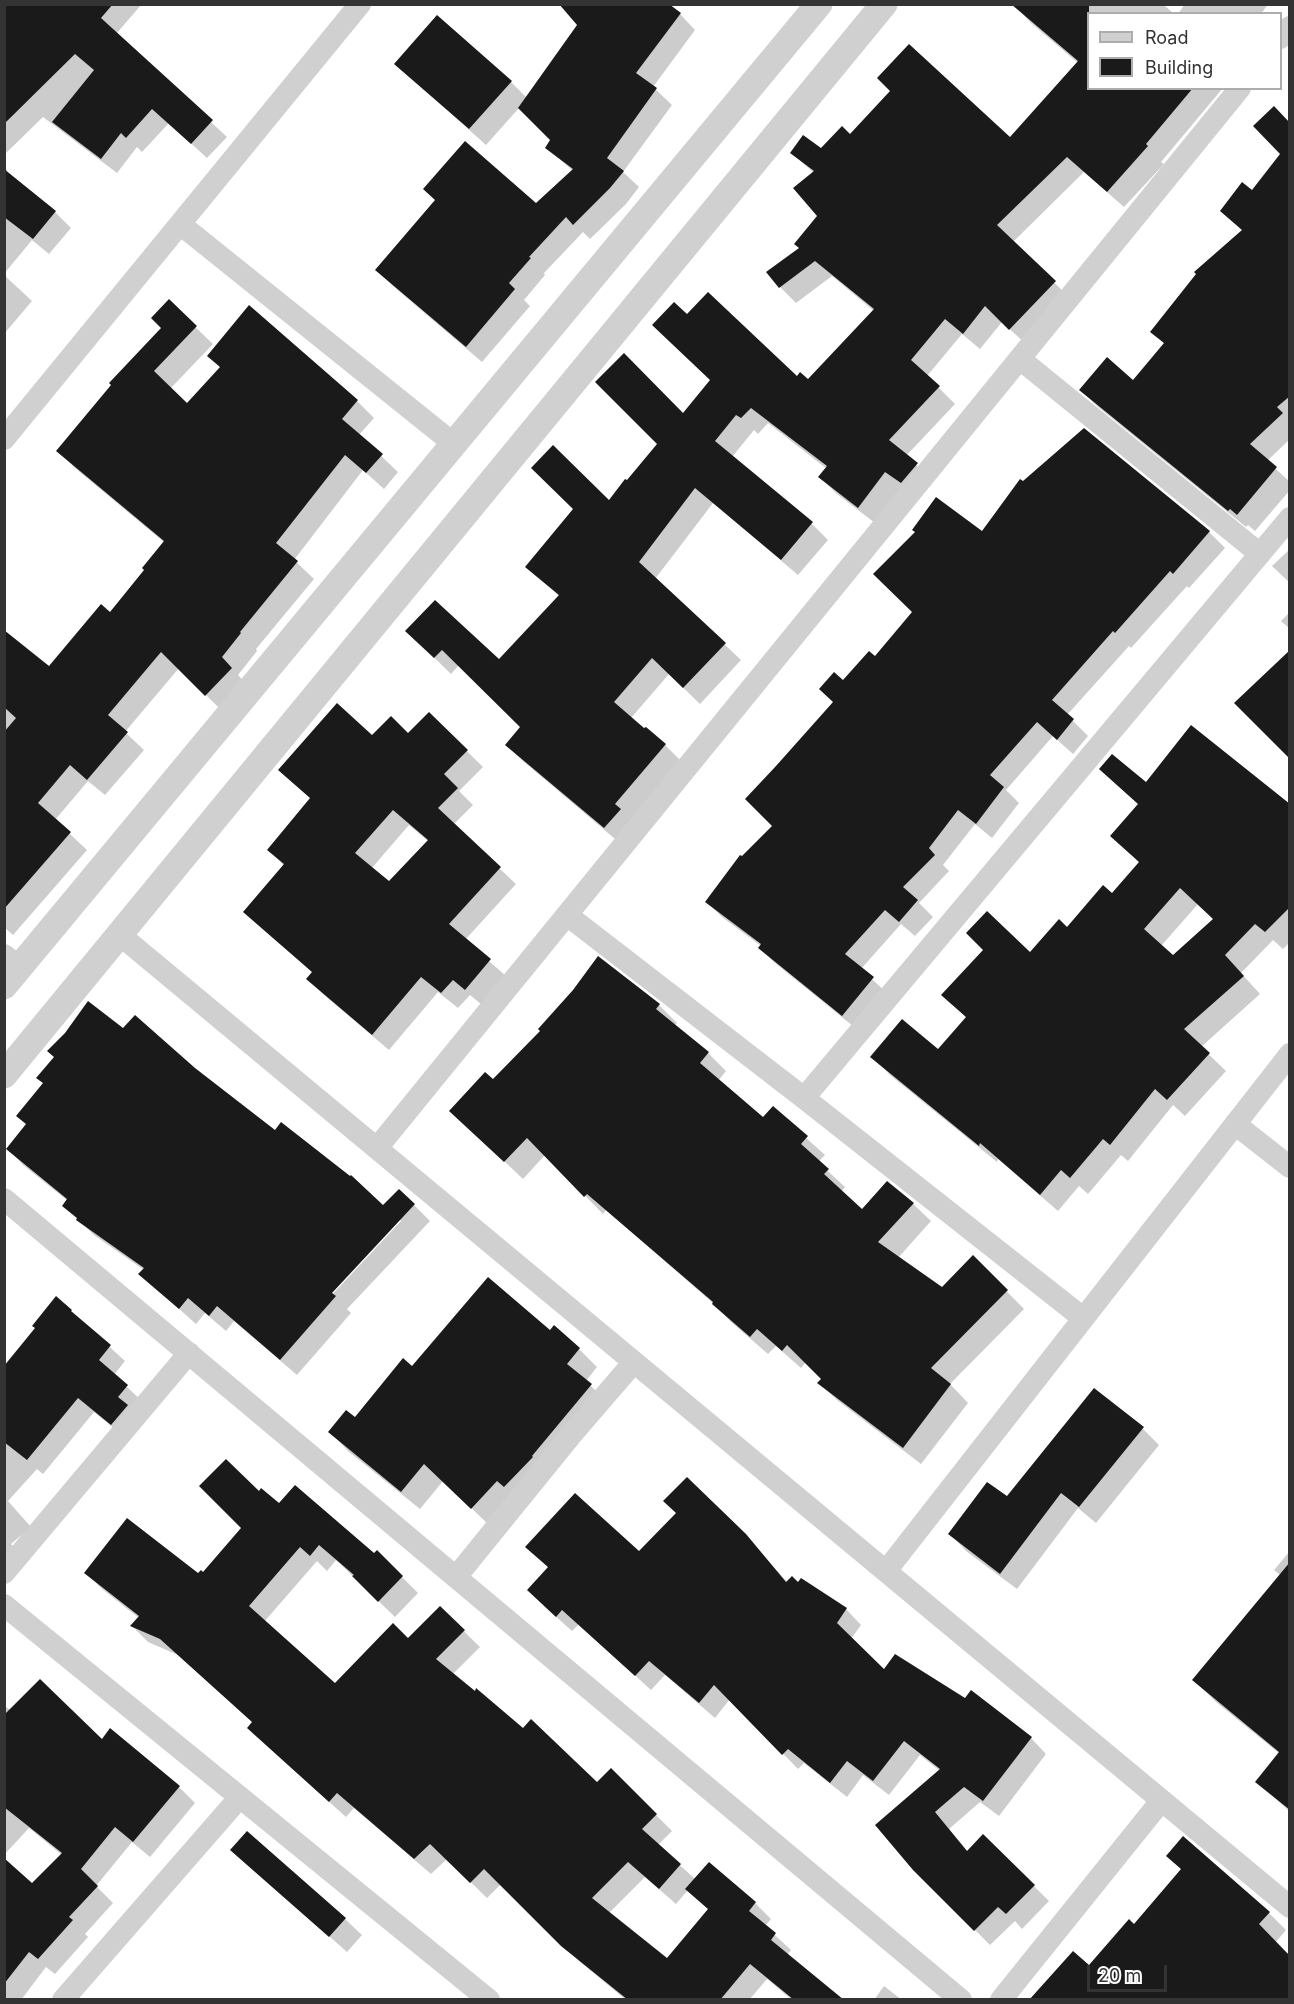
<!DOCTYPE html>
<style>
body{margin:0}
#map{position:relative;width:1294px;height:2004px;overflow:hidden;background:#fff;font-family:Inter,sans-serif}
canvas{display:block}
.frame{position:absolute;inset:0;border:6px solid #333;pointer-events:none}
.legend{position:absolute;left:1087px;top:12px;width:195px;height:78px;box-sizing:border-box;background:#fff;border:2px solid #adadad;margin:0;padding:8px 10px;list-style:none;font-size:18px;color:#333}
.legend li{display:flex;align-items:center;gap:12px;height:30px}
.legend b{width:30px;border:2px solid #adadad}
.scale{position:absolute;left:1087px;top:1965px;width:80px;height:27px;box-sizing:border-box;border:3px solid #333;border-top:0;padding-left:8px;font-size:18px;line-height:21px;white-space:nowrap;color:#333;-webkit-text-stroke:4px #fff;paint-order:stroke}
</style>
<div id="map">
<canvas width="1294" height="2004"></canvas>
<div class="frame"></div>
<ul class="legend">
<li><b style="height:8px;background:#d0d0d0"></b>Road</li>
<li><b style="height:16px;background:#1a1a1a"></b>Building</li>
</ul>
<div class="scale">20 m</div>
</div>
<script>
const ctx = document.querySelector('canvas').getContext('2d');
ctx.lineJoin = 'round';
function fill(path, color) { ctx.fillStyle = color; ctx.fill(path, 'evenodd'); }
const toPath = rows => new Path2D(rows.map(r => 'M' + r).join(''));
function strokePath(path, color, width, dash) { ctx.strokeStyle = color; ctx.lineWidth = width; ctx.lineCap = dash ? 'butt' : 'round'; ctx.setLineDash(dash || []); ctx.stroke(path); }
const shadow = toPath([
 [4,4,142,4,116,34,227,137,207,158,169,123,142,152,137,147,117,173,43,117,4,155],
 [1017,4,1163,4,1174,14,1088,14,1088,88,1223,88,1161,162,1164,164,1124,207,1084,172,1013,242,1071,299,1027,345,1002,322,980,349,962,334,927,376,955,404,906,456,933,480,875,523,837,494,820,477,827,469,768,423,758,434,754,430,732,457,812,524,828,540,798,575,713,503,655,579,741,660,700,704,669,674,631,718,665,745,681,761,621,844,523,761,507,745,522,727,459,665,451,674,407,631,499,661,560,597,527,567,609,502,712,380,687,316,797,378,808,381,874,311,832,276,796,303,780,287,819,216,814,173,792,153,822,150,851,137,1010,139,1078,63,1031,23,1015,6],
 [1185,4,1268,4,1261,14,1178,14],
 [680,14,695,30,653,87,672,105,623,172,639,187,626,204,590,239,583,232,544,273,545,275,524,300,530,306,482,362,393,286,377,270,536,205,573,171,547,148,552,140,519,108,486,145,396,64,511,82,527,98],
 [1290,124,1290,439,1267,461,1290,482,1290,490,1255,531,1248,525,1246,527,1098,407,1081,390,1134,382,1165,344,1152,331,1243,231,1222,211,1253,192,1282,154],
 [4,167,8,171,6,172,55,212,71,228,49,254,32,240,4,274],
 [4,275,32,301,4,334],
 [169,302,213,344,170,389,187,405,221,368,209,356,249,307,357,401,374,418,359,435,398,472,384,489,363,470,294,560,314,579,256,649,257,651,238,675,248,686,223,712,179,668,125,732,144,750,105,795,88,781,55,820,87,850,13,935,4,927,4,632,49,668,110,614,146,570,165,543,75,468,58,451,163,329],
 [1084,430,1209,532,1225,548,1189,588,1187,586,1131,648,1129,646,1067,715,1088,736,1073,754,1053,736,1006,790,1019,803,992,838,975,824,943,865,949,871,919,903,933,917,915,936,901,924,861,969,888,994,859,1031,775,963,760,948,761,946,722,917,707,902,742,858,774,826,843,682,875,658,1023,483],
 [1290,549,1290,583,1272,566],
 [1290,612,1290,629,1281,621],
 [429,714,483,767,459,791,473,805,453,825,516,884,465,940,506,976,482,1005,470,995,458,1008,438,992,389,1050,324,995,308,979,313,973,245,912,284,866,269,850,372,737,408,735],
 [409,825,428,841,389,883,371,869],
 [1101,769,1146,784,1290,807,1290,942,1283,949,1273,940,1241,973,1260,994,1201,1047,1226,1071,1185,1116,1173,1105,1128,1161,1121,1155,1088,1194,1079,1186,1058,1211,998,1159,997,1162,890,1075,873,1057,938,1051,967,1018,944,995,1030,955,1113,895,1140,863,1112,836,1139,805],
 [1198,904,1215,920,1173,957,1161,946],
 [659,1005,677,1023,674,1026,708,1053,726,1071,718,1081,763,1119,773,1108,825,1155,818,1162,845,1187,841,1192,862,1211,913,1204,931,1221,898,1258,942,1289,973,1257,1024,1309,950,1384,968,1403,921,1464,837,1400,819,1383,823,1379,806,1362,801,1368,776,1346,768,1354,731,1322,714,1304,606,1210,603,1214,545,1155,523,1179,469,1128,493,1081],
 [124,1030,195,1070,275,1132,384,1207,414,1205,430,1221,347,1309,351,1313,297,1375,234,1321,226,1331,205,1313,196,1324,140,1274,144,1270,94,1235,64,1206,68,1201,23,1165,8,1149],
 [399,1218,401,1221,328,1299,326,1297],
 [56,1298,125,1361,114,1375,142,1401,127,1439,94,1412,43,1474,37,1469,8,1501,31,1527,11,1544,18,1551,4,1566,4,1368,37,1328],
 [550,1332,579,1349,597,1367,586,1381,609,1404,490,1526,443,1481,420,1509,348,1451,330,1432,355,1419,412,1368],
 [1143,1429,1159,1445,1096,1523,1078,1508,1017,1589,966,1551,950,1534,1007,1498],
 [259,1493,374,1555,377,1552,418,1593,395,1617,336,1560,327,1571,317,1561,264,1622,335,1685,408,1640,440,1608,480,1647,453,1674,523,1730,597,1784,611,1770,672,1831,658,1845,696,1880,709,1864,755,1903,771,1919,765,1926,791,1950,787,1955,841,2000,792,2000,767,1979,749,2000,626,2000,579,1961,501,1884,487,1898,447,1859,431,1874,354,1808,346,1817,265,1744,254,1723,178,1655,148,1642,132,1626,139,1618,102,1589,86,1573,203,1574,243,1528],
 [645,1877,676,1904,688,1890,709,1910,667,1960,609,1913],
 [745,1535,788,1583,846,1609,861,1625,851,1639,885,1672,965,1700,971,1692,1031,1738,1046,1754,999,1816,980,1802,949,1829,968,1852,983,1836,1049,1901,1022,1929,1015,1921,990,1945,914,1869,940,1771,920,1755,889,1795,863,1775,847,1797,804,1763,798,1769,730,1699,715,1718,665,1675,651,1690,579,1624,572,1631,544,1606,549,1568,527,1547,639,1553],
 [1290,1551,1290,1812,1257,1782,1280,1754,1216,1702,1194,1680,1280,1575,1274,1570],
 [4,1706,11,1710,102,1741,179,1787,195,1803,150,1857,132,1842,96,1886,113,1903,85,1934,88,1937,55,1974,46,1967,21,2000,4,2000,4,1860,32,1885,62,1855,29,1828,4,1855],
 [232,1850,345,1919,362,1935,347,1952],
 [1168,1856,1269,1913,1286,1930,1275,1943,1286,1954,1290,1951,1290,2000,1089,1967,1134,1926,1182,1870],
 [884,1986,902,2000,874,2000]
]);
const building = toPath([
 [4,4,113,4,101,18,213,120,191,144,152,109,126,138,121,133,101,159,52,122,94,70,75,54,4,124],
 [559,4,669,4,681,13,636,73,657,88,607,158,624,171,610,188,573,225,566,217,529,257,531,258,509,283,515,289,466,347,375,270,435,200,423,189,465,141,536,203,573,169,545,148,550,140,518,108,577,25],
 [1011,4,1089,4,1089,88,1193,88,1146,144,1148,146,1107,192,1067,157,997,225,1056,281,1009,330,985,306,963,334,945,319,911,360,940,386,889,440,918,463,901,483,885,472,858,508,818,477,827,466,751,408,741,418,736,415,715,441,813,522,781,560,695,488,639,562,726,643,683,688,652,658,614,702,644,728,646,727,666,744,615,804,621,809,604,828,505,745,520,727,442,650,434,658,405,631,435,600,499,659,559,595,525,567,573,509,531,468,553,445,609,500,625,479,627,480,657,444,595,382,624,353,683,413,710,380,652,325,674,302,687,314,708,292,797,376,800,372,808,379,874,309,815,261,779,288,766,272,799,248,794,244,817,216,793,188,814,171,790,153,803,135,821,148,842,126,850,134,890,91,877,78,909,44,1010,137,1078,61],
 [437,15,512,81,469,129,394,64],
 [1274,106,1290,123,1290,396,1277,407,1283,413,1250,444,1277,467,1237,515,1230,509,1228,511,1079,390,1107,357,1133,380,1164,343,1150,332,1196,274,1194,272,1242,230,1220,211,1242,182,1252,190,1280,154,1253,126],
 [4,169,56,211,33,239,4,217],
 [169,299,197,326,154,371,187,403,220,367,207,356,249,305,358,400,342,419,383,454,366,473,345,455,276,543,298,561,240,632,241,633,222,657,232,668,205,696,161,652,108,715,128,732,87,780,70,765,38,803,71,832,4,909,4,732,16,718,4,707,4,630,49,666,101,604,110,612,144,570,142,568,164,541,56,451,111,385,109,383,161,328,151,318],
 [1084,428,1210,531,1173,574,1170,571,1115,633,1113,631,1052,700,1074,719,1057,740,1037,722,990,775,1004,787,976,824,958,810,929,848,935,855,903,887,918,900,899,922,885,910,845,954,874,977,842,1016,758,948,761,944,705,902,740,855,742,856,772,826,745,799,776,766,833,702,819,689,834,672,843,680,869,651,875,656,912,612,873,574,915,532,912,530,936,497,982,531,1020,479,1023,481],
 [1290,650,1290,759,1234,703],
 [337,703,372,735,391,716,408,733,429,712,468,750,444,774,458,788,438,808,501,867,449,924,491,959,465,990,453,980,441,993,421,977,372,1035,306,979,312,972,243,912,284,864,267,850,310,798,278,770],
 [393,810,428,840,389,881,355,853],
 [1191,725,1290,804,1290,907,1265,932,1255,924,1225,955,1244,976,1184,1029,1210,1053,1167,1100,1155,1089,1110,1145,1103,1139,1070,1178,1061,1170,1040,1195,980,1143,979,1146,870,1057,902,1019,938,1049,966,1017,941,995,983,950,966,933,987,911,1030,952,1059,919,1067,927,1103,885,1112,893,1139,862,1110,836,1138,804,1099,769,1112,754,1146,782],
 [1180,888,1213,919,1173,955,1144,929],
 [598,956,660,1004,656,1009,709,1052,700,1063,763,1117,773,1106,808,1136,801,1144,829,1169,824,1174,862,1209,887,1181,914,1203,878,1242,942,1287,973,1255,1008,1290,931,1368,951,1384,903,1448,817,1383,821,1379,787,1345,782,1351,757,1329,750,1337,712,1304,713,1302,587,1194,584,1197,527,1138,504,1162,449,1111,485,1072,493,1079,540,1031,538,1029,573,990],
 [88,1001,123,1028,135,1015,195,1068,275,1130,281,1122,350,1176,351,1175,383,1205,399,1189,415,1204,332,1293,336,1296,280,1360,217,1306,209,1316,188,1298,179,1309,138,1274,144,1268,76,1220,77,1218,62,1206,67,1199,6,1149,26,1124,16,1116,43,1083,36,1078,54,1057,47,1051,65,1033],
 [488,1277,550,1330,554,1325,580,1348,567,1364,592,1384,532,1456,533,1457,504,1487,497,1481,471,1509,424,1464,401,1492,328,1432,346,1410,355,1417,403,1358,412,1366],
 [56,1296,72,1310,71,1311,111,1345,99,1360,128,1385,118,1397,128,1405,111,1425,78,1398,27,1460,4,1442,4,1366,35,1328,32,1326],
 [1094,1388,1144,1427,1079,1507,1061,1493,1000,1574,948,1534,987,1482,1007,1496],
 [226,1459,259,1491,261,1488,279,1503,295,1485,374,1553,377,1550,403,1576,378,1602,352,1576,354,1575,319,1545,310,1556,300,1547,249,1606,335,1683,393,1623,408,1638,440,1606,465,1630,436,1659,475,1691,476,1688,523,1728,531,1719,597,1782,611,1768,657,1814,642,1829,681,1864,659,1889,628,1862,592,1898,667,1958,708,1909,685,1889,709,1862,756,1902,749,1911,776,1933,771,1940,844,2000,794,2000,750,1964,720,2000,628,2000,561,1946,484,1869,470,1883,430,1844,414,1859,337,1793,329,1802,247,1728,252,1722,160,1639,130,1626,139,1616,84,1573,127,1518,198,1573,201,1570,203,1572,241,1528,199,1486],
 [687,1477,746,1534,786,1582,792,1576,798,1582,801,1578,847,1608,837,1623,884,1669,895,1654,965,1698,971,1690,1032,1737,983,1801,964,1787,935,1812,967,1851,983,1834,1035,1885,1006,1914,998,1907,974,1931,913,1870,875,1825,940,1769,904,1741,873,1781,847,1761,830,1783,788,1749,782,1755,714,1685,699,1703,649,1661,635,1676,562,1610,556,1617,527,1590,548,1567,525,1547,575,1493,639,1551,676,1513,663,1501],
 [1290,1562,1290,1810,1255,1782,1279,1752,1192,1680],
 [40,1679,102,1739,110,1728,180,1786,133,1842,115,1827,81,1869,98,1886,69,1917,73,1920,38,1959,29,1952,4,1984,4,1858,32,1883,62,1853,4,1807,4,1715],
 [247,1831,346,1918,329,1937,230,1850],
 [1183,1836,1270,1912,1259,1924,1290,1956,1290,2000,1029,2000,1073,1951,1089,1965,1129,1919,1134,1924,1181,1869,1166,1856]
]);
const minor = toPath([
 [1280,38,1290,27],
 [180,224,454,444],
 [1020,359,1260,554],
 [4,439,360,4],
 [567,915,804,1098,1083,1318],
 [120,935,1290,1907],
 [4,955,20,967],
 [804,1098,1290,518],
 [1235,1124,1290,1167],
 [377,1148,1240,88],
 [4,1199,961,2000],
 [886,1571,1290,1054],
 [4,1573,189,1353],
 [456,1577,572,1434,634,1362],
 [4,1605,489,2000],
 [63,2000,240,1797],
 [1001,2000,1161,1801]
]);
const tertiary = toPath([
 [4,986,819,4],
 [4,1075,884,4]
]);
fill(shadow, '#0003');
fill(building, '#1a1a1a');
strokePath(minor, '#d0d0d0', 22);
strokePath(tertiary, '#d0d0d0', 27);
</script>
